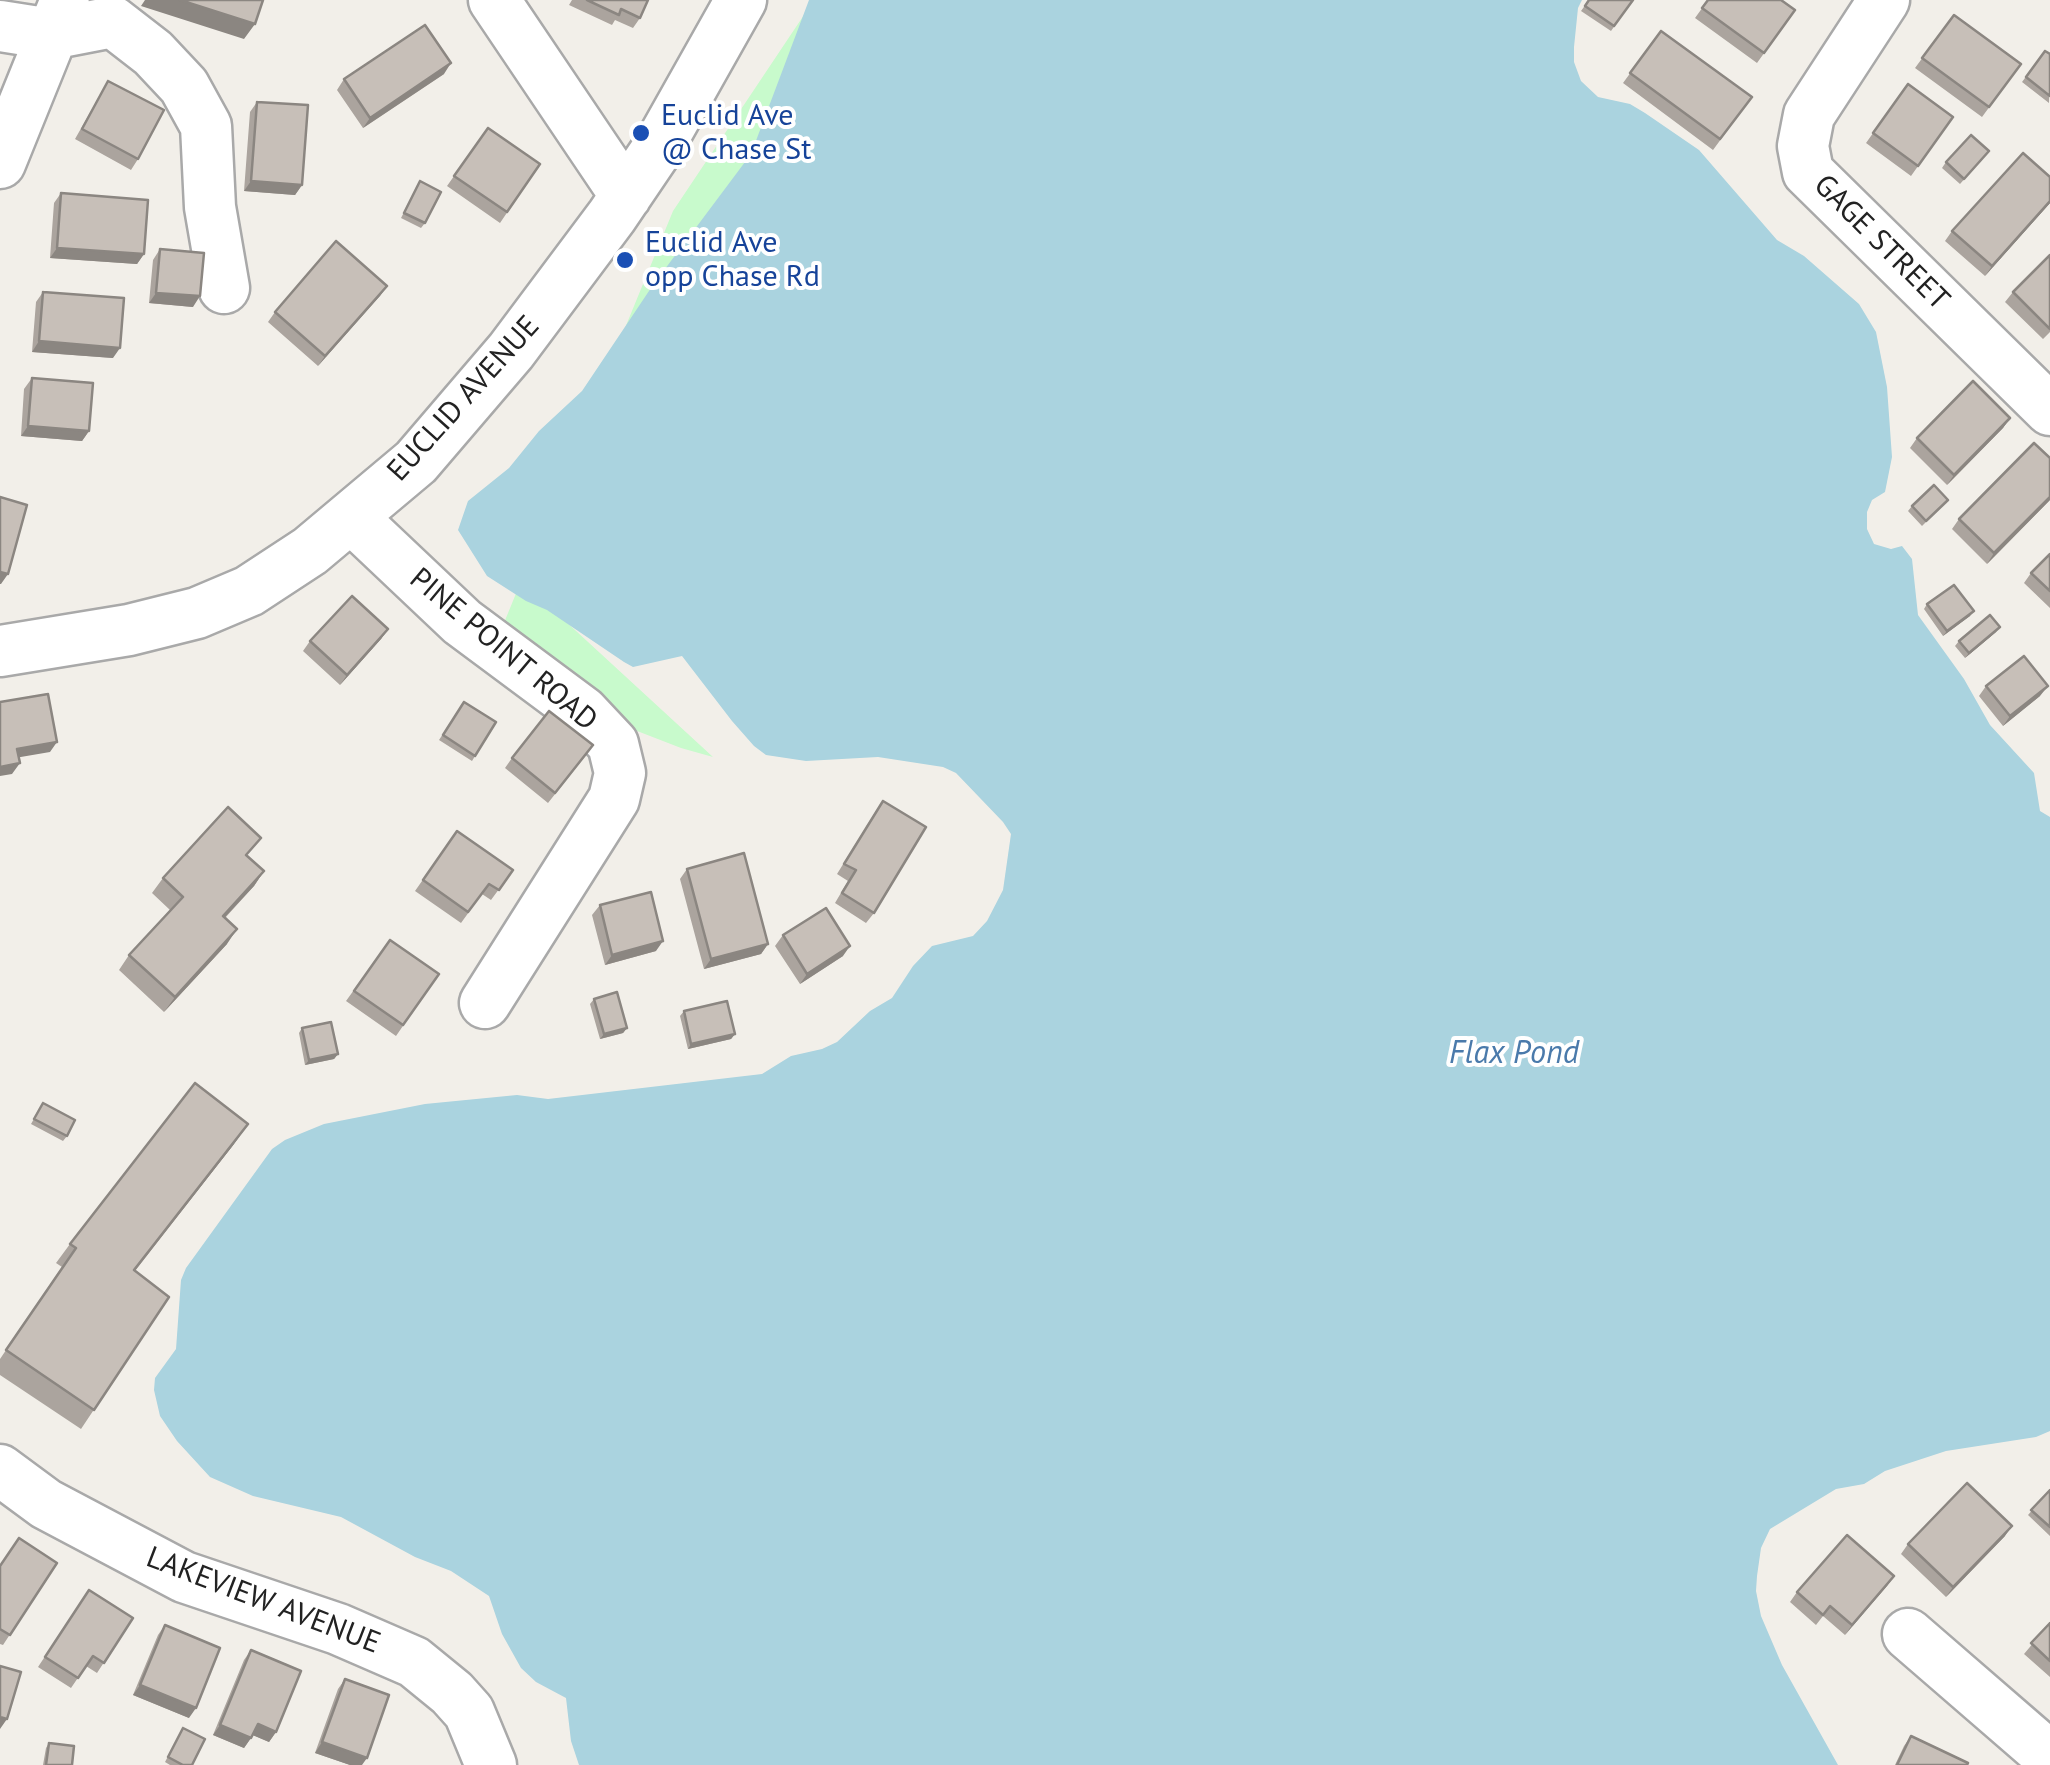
<!DOCTYPE html>
<style>
body{margin:0}
canvas{display:block;background:#f2efe9}
</style>
<canvas width="2050" height="1765"></canvas>
<script>
const ctx = document.querySelector('canvas').getContext('2d');
ctx.lineJoin = 'round';
function fill(path, color) { ctx.fillStyle = color; ctx.fill(path, 'evenodd'); }
const toPath = rows => new Path2D(rows.map(r => 'M' + r).join(''));
function strokePath(path, color, width, dash) { ctx.strokeStyle = color; ctx.lineWidth = width; ctx.lineCap = dash ? 'butt' : 'round'; ctx.setLineDash(dash || []); ctx.stroke(path); }
function write(font, color, halo, rows, align = 'center') {
  ctx.font = font + ' "PT Sans",sans-serif'; ctx.lineWidth = 8; ctx.setLineDash([]); ctx.textBaseline = 'middle'; ctx.strokeStyle = halo; ctx.fillStyle = color; for (const [text, x, y, turn = 0] of rows) {
    ctx.save(); ctx.translate(x, y); ctx.rotate((+turn || 0) * Math.PI / 180); ctx.textAlign = isNaN(turn) ? turn : align; if (halo) ctx.strokeText(text, 0, 0); ctx.fillText(text, 0, 0); ctx.restore();
  }
}
const park = toPath([
 [814,0,901,0,525,584,713,757,681,748,552,698,492,652,673,211]
]);
const water = toPath([
 [809,0,1582,0,1578,8,1574,47,1574,62,1581,81,1598,97,1630,104,1645,113,1699,150,1777,240,1804,256,1859,304,1876,332,1887,387,1892,457,1885,492,1872,500,1867,512,1867,529,1874,544,1891,549,1902,546,1912,559,1918,615,1964,679,1990,725,2034,773,2040,811,2050,817,2050,1431,2036,1437,1946,1451,1885,1471,1864,1484,1836,1489,1770,1529,1761,1548,1757,1576,1756,1591,1761,1616,1782,1665,1838,1765,579,1765,571,1741,566,1698,536,1682,521,1668,502,1634,489,1596,451,1571,415,1557,341,1517,253,1496,210,1477,177,1441,160,1416,154,1390,155,1378,176,1349,181,1280,186,1268,272,1149,285,1140,324,1124,425,1104,517,1095,548,1099,762,1074,791,1056,822,1049,837,1042,870,1011,892,998,913,966,932,946,973,936,987,921,1003,890,1011,834,1003,822,956,773,943,767,878,757,806,761,766,755,754,746,732,721,682,656,633,667,624,662,547,610,526,601,487,576,458,530,468,501,509,468,539,431,582,391,653,285,751,154]
]);
const minor = toPath([
 [494,0,626,196],
 [1884,0,1809,115,1803,146,1808,172,2050,410],
 [0,26,51,34,113,22,153,53,184,86,206,126,210,207,224,288],
 [0,163,64,5],
 [351,517,462,622,583,712,613,744,620,773,614,799,485,1003],
 [0,651,129,630,197,613,249,591,310,551,416,462,511,351,612,216,656,151,741,0],
 [0,1470,46,1504,184,1577,338,1629,414,1662,452,1693,469,1712,491,1765],
 [1908,1634,2050,1757]
]);
const wall = toPath([
 [572,0,648,0,640,18,633,28,615,20,612,25,569,5],
 [1589,0,1633,0,1611,31,1581,11],
 [1708,0,1795,10,1757,63,1695,18],
 [1954,15,2021,64,1982,117,1915,68],
 [1661,31,1752,97,1713,150,1623,83],
 [2045,51,2050,54,2049,103,2022,82],
 [444,74,363,128,337,90,344,79],
 [108,81,138,159,131,170,75,139],
 [1908,84,1953,117,1911,176,1866,143],
 [257,102,302,185,295,195,244,191,250,112],
 [488,128,540,164,500,223,447,186],
 [1985,156,1960,184,1942,168,1946,162],
 [2050,177,2050,203,1985,276,1945,241,1952,231],
 [420,181,425,223,421,228,401,218],
 [61,193,144,254,137,264,50,258,54,203],
 [160,249,193,307,149,303,153,260],
 [2050,255,2050,332,2043,339,2005,302,2013,292],
 [387,286,318,366,268,322,275,312],
 [43,292,113,358,32,352,36,302],
 [32,378,89,431,82,441,21,436,24,389],
 [2010,418,2003,428,1947,485,1910,448,1917,438],
 [1948,500,1922,526,1908,511,1912,506],
 [2050,500,1987,564,1952,529,1959,519],
 [2050,554,2050,608,2024,583,2031,573],
 [1927,604,1970,616,1943,636,1924,609],
 [388,629,381,639,340,685,303,651,310,641],
 [1996,632,1965,658,1955,646,1959,641],
 [1986,686,2040,696,2003,726,1979,696],
 [464,702,496,722,472,761,439,740],
 [586,755,548,803,505,768,512,758],
 [876,811,874,913,866,923,835,903,848,881,837,874],
 [457,831,513,870,491,900,482,894,461,923,415,891],
 [247,856,264,871,254,886,225,918,227,944,164,1012,119,970,129,955,170,910,152,893,163,878],
 [687,869,768,944,761,954,704,969,680,879],
 [600,905,656,951,605,965,592,915],
 [783,935,843,956,800,984,775,946],
 [390,940,439,974,396,1036,346,1001],
 [594,999,627,1028,623,1033,600,1039,590,1004],
 [684,1011,735,1034,731,1039,688,1049,680,1016],
 [302,1028,338,1054,334,1059,305,1065,299,1033],
 [43,1103,67,1136,63,1141,31,1124],
 [234,1144,135,1271,169,1297,81,1429,0,1375,0,1359,62,1267,56,1263,70,1244],
 [2050,1490,2050,1536,2028,1515],
 [2005,1536,1946,1597,1901,1554,1908,1544],
 [57,1563,3,1645,0,1644,0,1566],
 [1894,1576,1845,1635,1823,1616,1816,1625,1790,1602,1797,1592],
 [89,1590,133,1618,97,1673,86,1666,71,1688,38,1667],
 [2050,1623,2050,1677,2024,1654],
 [165,1625,189,1718,133,1695,158,1635],
 [251,1650,276,1732,269,1742,253,1735,244,1748,213,1735,244,1660],
 [345,1679,362,1765,350,1765,315,1753,338,1689],
 [183,1728,192,1765,170,1765,165,1762],
 [1911,1736,1967,1765,1895,1765,1904,1746],
 [49,1743,72,1765,43,1765,46,1748]
]);
const shadedWall = toPath([
 [145,0,180,0,255,24,244,39,141,6],
 [451,63,444,74,363,128,370,118],
 [251,181,302,185,295,195,244,191],
 [2050,201,2050,203,1985,276,1992,266],
 [57,248,144,254,137,264,50,258],
 [387,286,380,296,318,366,325,356],
 [156,293,200,296,193,307,149,303],
 [39,341,120,348,113,358,32,352],
 [2010,418,2003,428,1947,485,1954,475],
 [28,426,89,431,82,441,21,436],
 [2050,497,2050,500,1987,564,1994,553],
 [0,572,8,574,1,584,0,584],
 [1974,611,1970,616,1943,636,1947,631],
 [2000,627,1996,632,1965,658,1969,653],
 [388,629,381,639,340,685,347,675],
 [2048,686,2040,696,2003,726,2010,716],
 [57,742,50,752,9,759,17,749],
 [20,763,12,774,0,776,0,767],
 [264,871,254,886,212,931,223,916],
 [237,929,227,944,164,1012,175,997],
 [663,941,656,951,605,965,612,955],
 [768,944,761,954,704,969,711,959],
 [850,946,843,956,800,984,807,974],
 [627,1028,623,1033,600,1039,604,1034],
 [735,1034,731,1039,688,1049,691,1044],
 [338,1054,334,1059,305,1065,309,1060],
 [248,1124,234,1144,120,1289,134,1270],
 [2012,1526,2005,1536,1946,1597,1953,1587],
 [1894,1576,1887,1586,1845,1635,1852,1625],
 [140,1685,196,1708,189,1718,133,1695],
 [0,1717,7,1719,0,1729],
 [258,1724,276,1732,269,1742,250,1734],
 [220,1725,251,1738,244,1748,213,1735],
 [322,1742,367,1758,362,1765,350,1765,315,1753]
]);
const building = toPath([
 [180,0,263,0,255,24,180,0],
 [587,0,648,0,640,18,621,9,619,15,587,0],
 [1589,0,1633,0,1614,26,1585,6,1589,0],
 [1708,0,1781,0,1795,10,1764,53,1702,8,1708,0],
 [1954,15,2021,64,1989,107,1922,58,1954,15],
 [425,25,451,63,370,118,344,79,425,25],
 [1661,31,1752,97,1720,139,1630,73,1661,31],
 [2045,51,2050,54,2050,96,2026,77,2045,51],
 [108,81,164,110,138,159,82,129,108,81],
 [1908,84,1953,117,1918,166,1873,133,1908,84],
 [257,102,308,105,302,185,251,181,257,102],
 [488,128,540,164,507,212,454,176,488,128],
 [1971,135,1989,151,1964,179,1946,162,1971,135],
 [2023,153,2050,177,2050,201,1992,266,1952,231,2023,153],
 [420,181,441,192,425,223,404,213,420,181],
 [61,193,148,200,144,254,57,248,61,193],
 [336,241,387,286,325,356,275,312,336,241],
 [160,249,204,253,200,296,156,293,160,249],
 [2050,255,2050,329,2013,292,2050,255],
 [43,292,124,298,120,348,39,341,43,292],
 [32,378,93,383,89,431,28,426,32,378],
 [1973,381,2010,418,1954,475,1917,438,1973,381],
 [2034,443,2050,458,2050,497,1994,553,1959,519,2034,443],
 [1934,485,1948,500,1926,521,1912,506,1934,485],
 [0,497,27,505,8,574,0,572,0,497],
 [2050,554,2050,591,2031,573,2050,554],
 [1954,585,1974,611,1947,631,1927,604,1954,585],
 [352,596,388,629,347,675,310,641,352,596],
 [1990,615,2000,627,1969,653,1959,641,1990,615],
 [2024,656,2048,686,2010,716,1986,686,2024,656],
 [48,694,57,742,17,749,20,763,0,767,0,702,48,694],
 [464,702,496,722,475,756,443,735,464,702],
 [549,711,593,745,555,793,512,758,549,711],
 [883,801,926,827,874,913,842,893,856,870,844,864,883,801],
 [228,807,261,838,246,855,264,871,223,916,237,929,175,997,129,955,183,897,163,878,228,807],
 [457,831,513,870,499,890,489,884,468,912,423,880,457,831],
 [744,853,768,944,711,959,687,869,744,853],
 [651,892,663,941,612,955,600,905,651,892],
 [826,908,850,946,807,974,783,935,826,908],
 [390,940,439,974,403,1025,354,991,390,940],
 [617,992,627,1028,604,1034,594,999,617,992],
 [727,1001,735,1034,691,1044,684,1011,727,1001],
 [331,1022,338,1054,309,1060,302,1028,331,1022],
 [195,1083,248,1124,134,1270,169,1297,94,1410,6,1350,76,1248,70,1244,195,1083],
 [43,1103,75,1120,67,1136,34,1119,43,1103],
 [1967,1483,2012,1526,1953,1587,1908,1544,1967,1483],
 [2050,1490,2050,1527,2031,1510,2050,1490],
 [1847,1535,1894,1576,1852,1625,1830,1606,1823,1615,1797,1592,1847,1535],
 [19,1538,57,1563,10,1635,0,1629,0,1566,19,1538],
 [89,1590,133,1618,104,1663,93,1656,78,1678,45,1657,89,1590],
 [2050,1623,2050,1661,2031,1643,2050,1623],
 [165,1625,220,1648,196,1708,140,1685,165,1625],
 [251,1650,301,1671,276,1732,258,1724,251,1738,220,1725,251,1650],
 [0,1666,21,1672,7,1719,0,1717,0,1666],
 [345,1679,389,1695,367,1758,322,1742,345,1679],
 [183,1728,205,1739,192,1765,183,1765,168,1757,183,1728],
 [1911,1736,1968,1763,1967,1765,1897,1765,1911,1736],
 [49,1743,74,1746,72,1765,46,1765,49,1743]
]);
const markers = [
 [641,133,10,"#1a4fb4"],
 [625,260,10,"#1a4fb4"]
];
const transitNames = [
 ["Euclid Ave",661,116],
 ["@ Chase St",661,150],
 ["Euclid Ave",645,243],
 ["opp Chase Rd",645,277]
];
const streetNames = [
 ["GAGE STREET",1881,243,45],
 ["EUCLID AVENUE",464,399,-48],
 ["PINE POINT ROAD",503,650,40],
 ["LAKEVIEW AVENUE",263,1601,21]
];
const waterNames = [
 ["Flax Pond",1514,1054]
];
fill(park, '#c8facc');
fill(water, '#aad3df');
strokePath(minor, '#a9a9a9', 55);
strokePath(minor, '#fff', 50);
fill(wall, '#aba49e');
fill(shadedWall, '#8b8681');
fill(building, '#c7bfb8');
strokePath(building, '#8b8681', 2.5);
for (const [x, y, r, color] of markers) { const dot = new Path2D(); dot.arc(x, y, r, 0, 2 * Math.PI); ctx.fillStyle = color; ctx.fill(dot); strokePath(dot, '#fff', 4); }
write('30px', '#164399', '#fff', transitNames, 'left');
write('30px', '#222', '#fff', streetNames);
write('italic 32px', '#4a7aab', '#fff', waterNames);
</script>
